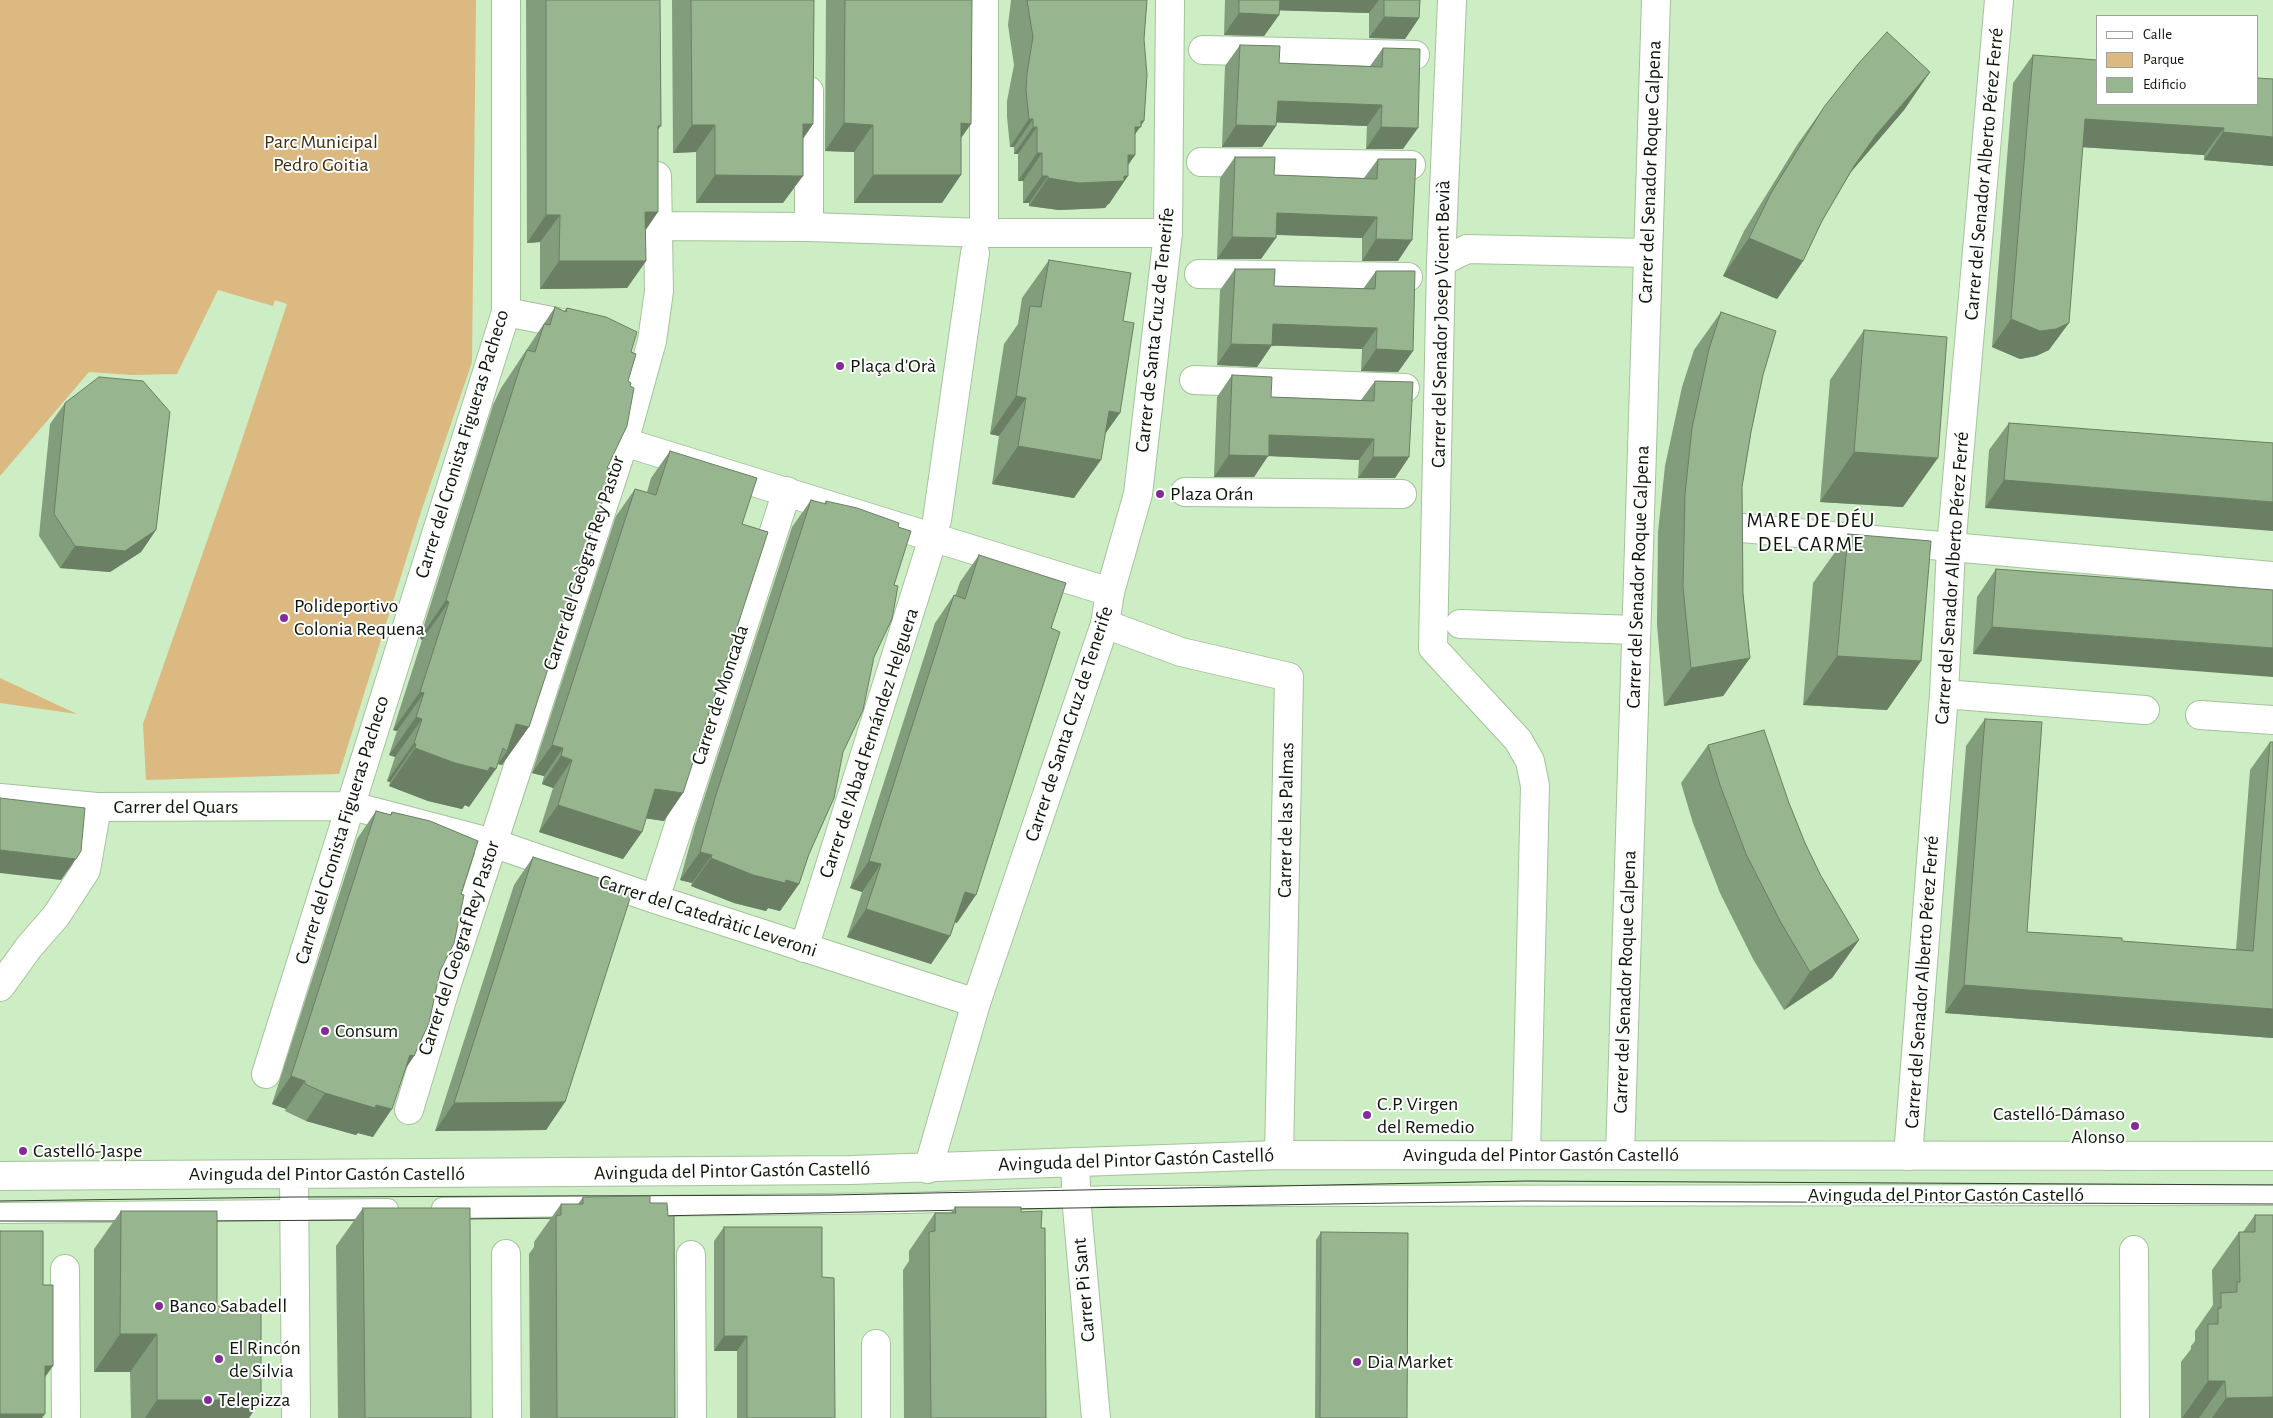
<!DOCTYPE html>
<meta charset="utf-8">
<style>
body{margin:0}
#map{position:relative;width:2273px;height:1418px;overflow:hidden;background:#cdedc4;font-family:"Alegreya Sans",sans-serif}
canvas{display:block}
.legend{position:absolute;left:2096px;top:15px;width:162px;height:90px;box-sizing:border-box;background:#fff;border:1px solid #9ea29d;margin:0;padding:6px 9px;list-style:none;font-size:15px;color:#0c1709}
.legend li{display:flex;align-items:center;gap:10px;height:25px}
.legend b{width:25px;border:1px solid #9ea29d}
</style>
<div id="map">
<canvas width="2273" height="1418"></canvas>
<ul class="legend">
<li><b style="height:6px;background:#fff"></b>Calle</li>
<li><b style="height:14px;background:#dbb981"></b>Parque</li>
<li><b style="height:14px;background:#97b68f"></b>Edificio</li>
</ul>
</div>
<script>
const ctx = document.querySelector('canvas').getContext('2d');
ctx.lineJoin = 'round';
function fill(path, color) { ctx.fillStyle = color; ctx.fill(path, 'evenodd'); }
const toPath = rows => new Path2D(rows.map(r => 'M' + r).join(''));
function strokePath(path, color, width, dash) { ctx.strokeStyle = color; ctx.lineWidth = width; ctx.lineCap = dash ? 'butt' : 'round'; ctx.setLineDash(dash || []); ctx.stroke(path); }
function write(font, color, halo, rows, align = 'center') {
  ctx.font = font + ' "Alegreya Sans",sans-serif'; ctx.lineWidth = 4; ctx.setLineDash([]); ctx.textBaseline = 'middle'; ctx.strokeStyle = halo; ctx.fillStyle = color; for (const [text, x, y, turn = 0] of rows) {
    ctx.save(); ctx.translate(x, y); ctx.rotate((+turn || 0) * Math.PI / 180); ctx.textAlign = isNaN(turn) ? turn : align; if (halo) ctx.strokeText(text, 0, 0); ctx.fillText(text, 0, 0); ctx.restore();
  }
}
const green = toPath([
 [0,0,476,0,472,362,421,512,339,774,146,780,143,724,235,461,287,304,275,300,273,306,218,290,177,374,132,375,89,372,0,476],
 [0,678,77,714,0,703]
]);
const lane = toPath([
 [642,1206,909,1203,1111,1196,2273,1195],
 [442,1208,585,1206],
 [0,1213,388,1209]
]);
const street = toPath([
 [1452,0,1441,262,1433,648,1518,740,1530,761,1535,786,1526,1155],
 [1203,50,1415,55],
 [1201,162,1411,165],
 [657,226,809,227,984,233,1168,233],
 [809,227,809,91],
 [984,233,984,0],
 [1441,262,1467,249,1648,253],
 [1199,274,1408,277],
 [506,312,582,327],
 [1194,380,1405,388],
 [624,442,1110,592],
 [1185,492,1402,494],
 [937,520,975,253],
 [1731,527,2273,576],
 [1105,624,1181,652,1289,677,1279,1155],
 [1460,624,1636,630],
 [1944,694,2145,710],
 [2200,715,2273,720],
 [0,798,97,807,352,806,493,843,655,899,976,1003],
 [655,899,787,491],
 [804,948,933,538],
 [0,987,29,947,56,916,86,870,97,807],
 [266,1074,506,312,506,0],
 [409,1110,445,990,624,442,652,341,659,291,657,176],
 [1620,1155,1656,0],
 [1908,1156,1944,694,1951,548,1999,0],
 [2134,1250,2135,1418],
 [506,1254,507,1418],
 [691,1255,692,1418],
 [65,1269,66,1418],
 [876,1344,876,1418]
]);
const secondary = toPath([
 [1075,1162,1077,1208,1096,1418],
 [928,1169,976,1003,1105,624,1110,592,1138,494,1168,233,1170,0],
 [294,1175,296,1418],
 [0,1176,851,1170,1279,1155,2273,1156]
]);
const tram = toPath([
 [0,1201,294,1197,831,1195,1526,1181,2273,1185],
 [1007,1209,1525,1201,2273,1204],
 [655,1216,967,1210],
 [457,1219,565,1218],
 [0,1221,127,1221],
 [202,1221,367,1220]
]);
const wall = toPath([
 [526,0,660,0,661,126,658,130,645,231,646,261,627,288,540,289,540,242,527,243],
 [672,0,814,0,813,124,803,139,783,203,696,203,696,152,673,153],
 [826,0,972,0,961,139,942,203,854,203,854,152,825,151],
 [1011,0,1147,0,1144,39,1141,126,1135,134,1135,155,1128,165,1109,204,1108,204,1105,208,1059,210,1029,206,1029,203,1023,203,1023,181,1018,181,1018,154,1014,154,1014,147,1010,147,1007,117,1007,101,1014,65,1008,25],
 [1225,0,1420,0,1419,18,1405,39,1369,38,1369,13,1279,10,1279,15,1264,36,1224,35],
 [1240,45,1279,63,1370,66,1383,48,1403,149,1366,149,1367,126,1277,122,1262,147,1222,147,1225,66],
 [2033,55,2097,104,2273,79,2273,166,2204,160,2204,155,2082,147,2049,350,2036,356,2020,359,1992,347,2013,83],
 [1930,72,1904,110,1851,172,1822,221,1803,261,1777,299,1723,276,1744,231,1797,145,1824,107],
 [1235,157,1274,175,1364,178,1378,159,1398,261,1362,261,1362,238,1276,235,1261,259,1217,259,1220,178],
 [1049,260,1105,435,1074,498,992,484,999,436,990,434,1004,344,1018,324,1022,298],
 [1235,269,1274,286,1363,289,1376,271,1413,351,1398,372,1361,371,1362,349,1272,345,1257,367,1217,365,1220,290],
 [555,307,564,311,567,308,631,352,628,381,607,468,502,765,498,764,469,807,465,805,462,809,428,801,389,786,390,782,387,781,395,757,389,755,397,731,393,730,422,640,420,638,493,405,501,388],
 [1721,312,1763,375,1751,432,1742,487,1743,594,1750,658,1723,696,1664,706,1657,625,1658,532,1665,466,1682,387,1694,350],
 [1864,330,1903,507,1820,502,1830,380],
 [1232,375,1271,397,1361,400,1375,381,1409,457,1395,478,1358,478,1359,460,1268,456,1254,477,1214,477,1217,397],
 [65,403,156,530,141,552,110,572,60,568,39,536,50,424],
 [2009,423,2273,443,1985,508,1989,450],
 [670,451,742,524,664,821,646,818,642,832,623,859,539,832,553,788,542,784,544,776,532,773,616,516,635,489,647,492,651,478],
 [811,500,824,504,826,501,894,585,874,657,799,884,780,911,768,908,766,911,734,903,691,886,692,883,680,880,695,826,792,527],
 [1848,534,1921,661,1887,710,1803,705,1813,583],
 [979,555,957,923,955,922,950,936,931,964,847,937,862,892,850,888,935,623,954,595,955,596,960,582],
 [1996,569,2273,590,1973,654,1977,597],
 [1985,719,2027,932,2122,941,2236,950,2250,770,2270,742,2273,1038,1945,1013,1966,746],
 [1708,745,1789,803,1805,843,1821,876,1859,940,1832,978,1784,1010,1753,959,1720,893,1693,823,1681,783],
 [376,811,390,815,392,812,461,894,440,971,414,1056,406,1068,373,1137,358,1133,356,1135,306,1121,285,1111,286,1109,272,1104,357,839],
 [533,857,565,1102,546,1130,435,1131,514,885],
 [583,1197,675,1418,530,1418,529,1254,534,1247,534,1242,561,1204,578,1204],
 [955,1207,1021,1212,1041,1228,1046,1418,904,1418,903,1270,909,1261,909,1251,935,1213,951,1213],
 [363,1208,471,1418,338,1418,336,1246],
 [121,1211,217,1306,249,1418,131,1418,130,1372,94,1372,94,1249],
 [2255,1215,2273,1418,2181,1418,2181,1362,2191,1349,2191,1346,2195,1341,2195,1331,2213,1305,2212,1270,2239,1232,2243,1232],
 [724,1227,835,1418,737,1418,737,1351,714,1351,714,1241],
 [1321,1232,1407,1418,1315,1418,1316,1240]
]);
const shadedWall = toPath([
 [1272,0,1379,0,1369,13,1265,10],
 [1239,13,1279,15,1264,36,1224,35],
 [1384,17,1419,18,1405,39,1369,38],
 [1930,72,1904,110,1850,173,1876,135],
 [1278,101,1382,105,1367,126,1263,122],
 [1029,119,1033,119,1014,147,1010,147],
 [2085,119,2224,128,2204,155,2065,146],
 [1141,121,1144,121,1122,154,1135,127],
 [844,123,873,125,854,152,825,151],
 [961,123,971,124,952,151],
 [803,124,813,124,794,151],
 [692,125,715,125,696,152,673,153],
 [1236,125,1276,126,1262,147,1222,147],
 [1033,127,1037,127,1018,154,1014,154],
 [1381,127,1418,128,1403,149,1366,149],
 [2223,132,2273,137,2273,166,2204,160],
 [1037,153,1042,153,1023,181,1018,181],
 [1128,155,1135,155,1117,181,1124,176,1128,176,1109,204,1108,204,1105,208,1059,210,1029,206,1048,178],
 [715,175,803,176,783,203,696,203],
 [873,175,961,175,942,203,854,203],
 [1042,176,1048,176,1029,203,1023,203],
 [645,212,658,212,639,240],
 [1277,213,1377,217,1362,238,1262,234],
 [546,215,560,215,540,242,527,243],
 [1232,237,1276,238,1261,259,1217,259],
 [1749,238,1803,261,1777,299,1723,276],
 [1376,239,1412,240,1398,261,1362,261],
 [559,261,646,261,627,288,540,289],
 [2011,319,2069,323,2049,350,2036,356,2020,359,1992,347],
 [1273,324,1377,328,1362,349,1258,345],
 [1231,344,1272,345,1257,367,1217,365],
 [1376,349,1413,351,1398,372,1361,371],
 [1016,396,1026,398,999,436,990,434],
 [1109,411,1120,413,1093,451],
 [1269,435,1374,439,1359,460,1268,456,1254,477,1214,477,1229,455],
 [1018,446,1101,460,1074,498,992,484],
 [1854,452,1938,458,1903,507,1820,502],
 [1373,457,1409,457,1395,478,1358,478],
 [2004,480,2273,502,2273,531,1985,508],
 [156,530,141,552,110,572,60,568,75,546],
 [446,600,449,602,422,640,420,638],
 [1992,627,2273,648,2273,677,1973,654],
 [1837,656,1921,661,1887,710,1803,705],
 [1750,658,1723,696,1664,706,1691,668],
 [420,692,424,693,397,731,393,730],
 [416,717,422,719,395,757,389,755],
 [516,724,529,727,502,765,498,764,507,751],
 [414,743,416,744,390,782,387,781],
 [552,745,563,748,544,776,532,773],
 [415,748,490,767,496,769,469,807,465,805,462,809,428,801,389,786],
 [561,756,572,760,553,788,542,784],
 [655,789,683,793,664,821,636,817],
 [558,805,642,832,623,859,539,832],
 [0,850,76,859,61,880,0,873],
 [700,852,712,855,692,883,680,880],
 [711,858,786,880,799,884,780,911,768,908,766,911,734,903,691,886],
 [869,861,881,864,862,892,850,888],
 [965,892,976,895,957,923,945,919],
 [866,909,950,936,931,964,847,937],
 [1859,940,1832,978,1784,1010,1810,972],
 [1964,985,2273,1009,2273,1038,1945,1013],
 [410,1055,414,1056,395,1084],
 [291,1076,305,1081,286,1109,272,1104],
 [325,1093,376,1105,392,1109,373,1137,358,1133,356,1135,306,1121],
 [565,1102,546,1130,435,1131,454,1103],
 [120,1334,157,1334,130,1372,94,1372],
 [724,1336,747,1336,737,1351,714,1351],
 [45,1366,53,1366,38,1387],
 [2208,1381,2225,1381,2199,1418,2182,1418],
 [2273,1397,2273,1418,2212,1418,2226,1398],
 [157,1400,261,1400,249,1418,145,1418],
 [0,1414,45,1414,42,1418,0,1418]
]);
const building = toPath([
 [546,0,660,0,661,126,658,126,658,212,645,212,646,261,559,261,560,215,546,215,546,0],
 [691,0,814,0,813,124,803,124,803,176,715,175,715,125,692,125,691,0],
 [845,0,972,0,971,124,961,123,961,175,873,175,873,125,844,123,845,0],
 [1027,0,1147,0,1144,39,1147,75,1144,121,1141,121,1141,127,1135,127,1135,155,1128,155,1128,176,1124,176,1124,181,1079,183,1048,178,1048,176,1042,176,1042,153,1037,153,1037,127,1033,127,1033,119,1029,119,1026,90,1027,73,1033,37,1027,0],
 [1239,0,1280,0,1279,15,1239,13,1239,0],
 [1384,0,1420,0,1419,18,1384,17,1384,0],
 [1887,32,1930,72,1876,135,1854,166,1822,221,1803,261,1749,238,1771,193,1824,107,1858,64,1887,32],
 [1240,45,1280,46,1279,63,1382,67,1383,48,1420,49,1418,128,1381,127,1382,105,1278,101,1276,126,1236,125,1240,45],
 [2033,55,2097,60,2097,104,2257,104,2257,78,2273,79,2273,137,2223,132,2224,128,2085,119,2069,323,2056,329,2040,331,2011,319,2033,55],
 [1235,157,1275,157,1274,175,1377,179,1378,159,1416,159,1412,240,1376,239,1377,217,1277,213,1276,238,1232,237,1235,157],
 [1049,260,1131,273,1123,321,1134,323,1120,413,1109,411,1101,460,1018,446,1026,398,1016,396,1030,306,1041,307,1049,260],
 [1235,269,1275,269,1274,286,1375,289,1376,271,1415,271,1413,351,1376,349,1377,328,1273,324,1272,345,1231,344,1235,269],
 [555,307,566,312,567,308,606,317,637,332,631,352,636,354,628,381,631,383,630,386,634,388,627,426,607,468,613,469,529,727,516,724,507,751,503,748,496,769,490,767,488,771,455,763,415,748,416,744,414,743,422,719,416,717,424,693,420,692,449,602,446,600,520,367,527,350,535,352,544,324,550,325,555,307],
 [1721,312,1776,331,1763,375,1751,432,1742,487,1743,594,1750,658,1691,668,1683,587,1685,494,1692,428,1709,349,1721,312],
 [1864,330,1947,337,1938,458,1854,452,1864,330],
 [1232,375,1272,377,1271,397,1374,401,1375,381,1413,382,1409,457,1373,457,1374,439,1269,435,1269,456,1229,455,1232,375],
 [99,377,143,381,170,412,156,530,125,551,75,546,54,514,65,403,99,377],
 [2009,423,2273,443,2273,502,2004,480,2009,423],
 [670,451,757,478,742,524,768,532,683,793,655,789,642,832,558,805,572,760,561,756,563,748,552,745,635,489,656,495,670,451],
 [811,500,826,504,826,501,857,508,899,523,898,527,911,531,894,585,898,586,892,619,874,657,863,710,843,752,834,798,809,854,799,884,786,880,785,883,753,875,711,858,712,855,700,852,715,798,811,500],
 [1848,534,1931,541,1921,661,1837,656,1848,534],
 [979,555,1066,583,1051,628,1060,632,976,895,965,892,950,936,866,909,881,864,869,861,954,595,965,599,979,555],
 [1996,569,2273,590,2273,648,1992,627,1996,569],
 [1985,719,2042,722,2027,932,2122,938,2122,941,2253,951,2270,742,2273,742,2273,1009,1964,985,1985,719],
 [1764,730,1789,803,1805,843,1821,876,1859,940,1810,972,1780,921,1746,854,1720,785,1708,745,1764,730],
 [0,798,85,808,81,851,76,859,0,850,0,798],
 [376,811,391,815,392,812,430,821,478,841,461,894,464,895,454,943,440,971,429,1023,414,1056,410,1055,392,1109,376,1105,375,1108,325,1093,305,1084,305,1081,291,1076,376,811],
 [533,857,633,889,565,1102,454,1103,533,857],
 [650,1196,650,1203,667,1203,668,1216,674,1216,675,1418,557,1418,556,1216,561,1215,561,1204,583,1204,583,1197,650,1196],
 [955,1207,1021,1207,1021,1212,1042,1211,1041,1228,1045,1228,1046,1418,931,1418,929,1232,935,1231,935,1213,956,1213,955,1207],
 [363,1208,470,1208,471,1418,365,1418,363,1208],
 [121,1211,217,1211,217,1306,261,1306,261,1400,157,1400,157,1334,120,1334,121,1211],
 [2255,1215,2273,1215,2273,1397,2226,1398,2225,1381,2208,1381,2208,1324,2218,1324,2218,1308,2221,1308,2221,1293,2237,1292,2237,1282,2240,1282,2239,1232,2255,1232,2255,1215],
 [724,1227,822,1227,822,1277,834,1278,835,1418,747,1418,747,1336,724,1336,724,1227],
 [0,1231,43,1231,43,1285,53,1285,53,1366,45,1366,45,1414,0,1414,0,1231],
 [1321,1232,1408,1233,1407,1418,1320,1418,1321,1232]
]);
const markers = [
 [840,366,5,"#832c99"],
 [1160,494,5,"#832c99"],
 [284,618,5,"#832c99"],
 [325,1031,5,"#832c99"],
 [1367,1115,5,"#832c99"],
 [2135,1126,5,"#832c99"],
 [23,1151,5,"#832c99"],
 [159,1306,5,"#832c99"],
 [219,1359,5,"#832c99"],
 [1357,1362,5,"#832c99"],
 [208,1400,5,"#832c99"]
];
const parkNames = [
 ["Parc Municipal",321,142],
 ["Pedro Goitia",321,165]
];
const streetNames = [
 ["Carrer del Senador Roque Calpena",1650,172,-88],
 ["Carrer del Senador Alberto Pérez Ferré",1984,174,-85],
 ["Carrer del Senador Josep Vicent Bevià",1441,324,-89],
 ["Carrer de Santa Cruz de Tenerife",1155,330,-84],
 ["Carrer del Cronista Figueras Pacheco",462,444,-73],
 ["Carrer del Geògraf Rey Pastor",584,563,-72],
 ["Carrer del Senador Roque Calpena",1638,577,-88],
 ["Carrer del Senador Alberto Pérez Ferré",1952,578,-86],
 ["Carrer de Moncada",720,695,-72],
 ["Carrer de Santa Cruz de Tenerife",1069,724,-72],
 ["Carrer de l'Abad Fernández Helguera",869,743,-72],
 ["Carrer del Quars",176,807],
 ["Carrer de las Palmas",1286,820,-89],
 ["Carrer del Cronista Figueras Pacheco",342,830,-73],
 ["Carrer del Catedràtic Leveroni",708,916,18],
 ["Carrer del Geògraf Rey Pastor",459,948,-72],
 ["Carrer del Senador Roque Calpena",1625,982,-88],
 ["Carrer del Senador Alberto Pérez Ferré",1922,982,-86],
 ["Avinguda del Pintor Gastón Castelló",1541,1155],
 ["Avinguda del Pintor Gastón Castelló",1136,1160,-2],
 ["Avinguda del Pintor Gastón Castelló",732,1171,-1],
 ["Avinguda del Pintor Gastón Castelló",327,1174],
 ["Avinguda del Pintor Gastón Castelló",1946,1195],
 ["Carrer Pi Sant",1084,1290,-95]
];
const poiNames = [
 ["Plaça d'Orà",850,366],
 ["Plaza Orán",1170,494],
 ["Polideportivo",294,606],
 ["Colonia Requena",294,629],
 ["Consum",335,1031],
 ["C.P. Virgen",1377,1104],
 ["del Remedio",1377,1127],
 ["Castelló-Dámaso",2125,1114,"right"],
 ["Alonso",2125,1137,"right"],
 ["Castelló-Jaspe",33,1151],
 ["Banco Sabadell",169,1306],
 ["El Rincón",229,1348],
 ["de Silvia",229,1371],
 ["Dia Market",1367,1362],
 ["Telepizza",218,1400]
];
const neighbourhoodNames = [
 ["MARE DE DÉU",1811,521],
 ["DEL CARME",1811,545]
];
fill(green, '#dbb981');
strokePath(lane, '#a4c39b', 22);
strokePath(street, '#a4c39b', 30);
strokePath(secondary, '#a4c39b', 30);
strokePath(lane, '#fff', 20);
strokePath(street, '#fff', 28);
strokePath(secondary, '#fff', 28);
strokePath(tram, '#32412e', 1);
fill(wall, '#829d7b');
fill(shadedWall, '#6a7f64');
fill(building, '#97b68f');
strokePath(building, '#6a7f64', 1);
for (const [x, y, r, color] of markers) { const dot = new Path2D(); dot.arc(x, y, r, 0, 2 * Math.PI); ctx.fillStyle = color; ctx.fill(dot); strokePath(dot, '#fff', 2); }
write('20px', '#402e0e', '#fff', parkNames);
write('20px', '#0c1709', '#fff', streetNames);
write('20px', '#0c1709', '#fff', poiNames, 'left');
ctx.letterSpacing = '1px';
write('21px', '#0c1709', '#fff', neighbourhoodNames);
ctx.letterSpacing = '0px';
</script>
